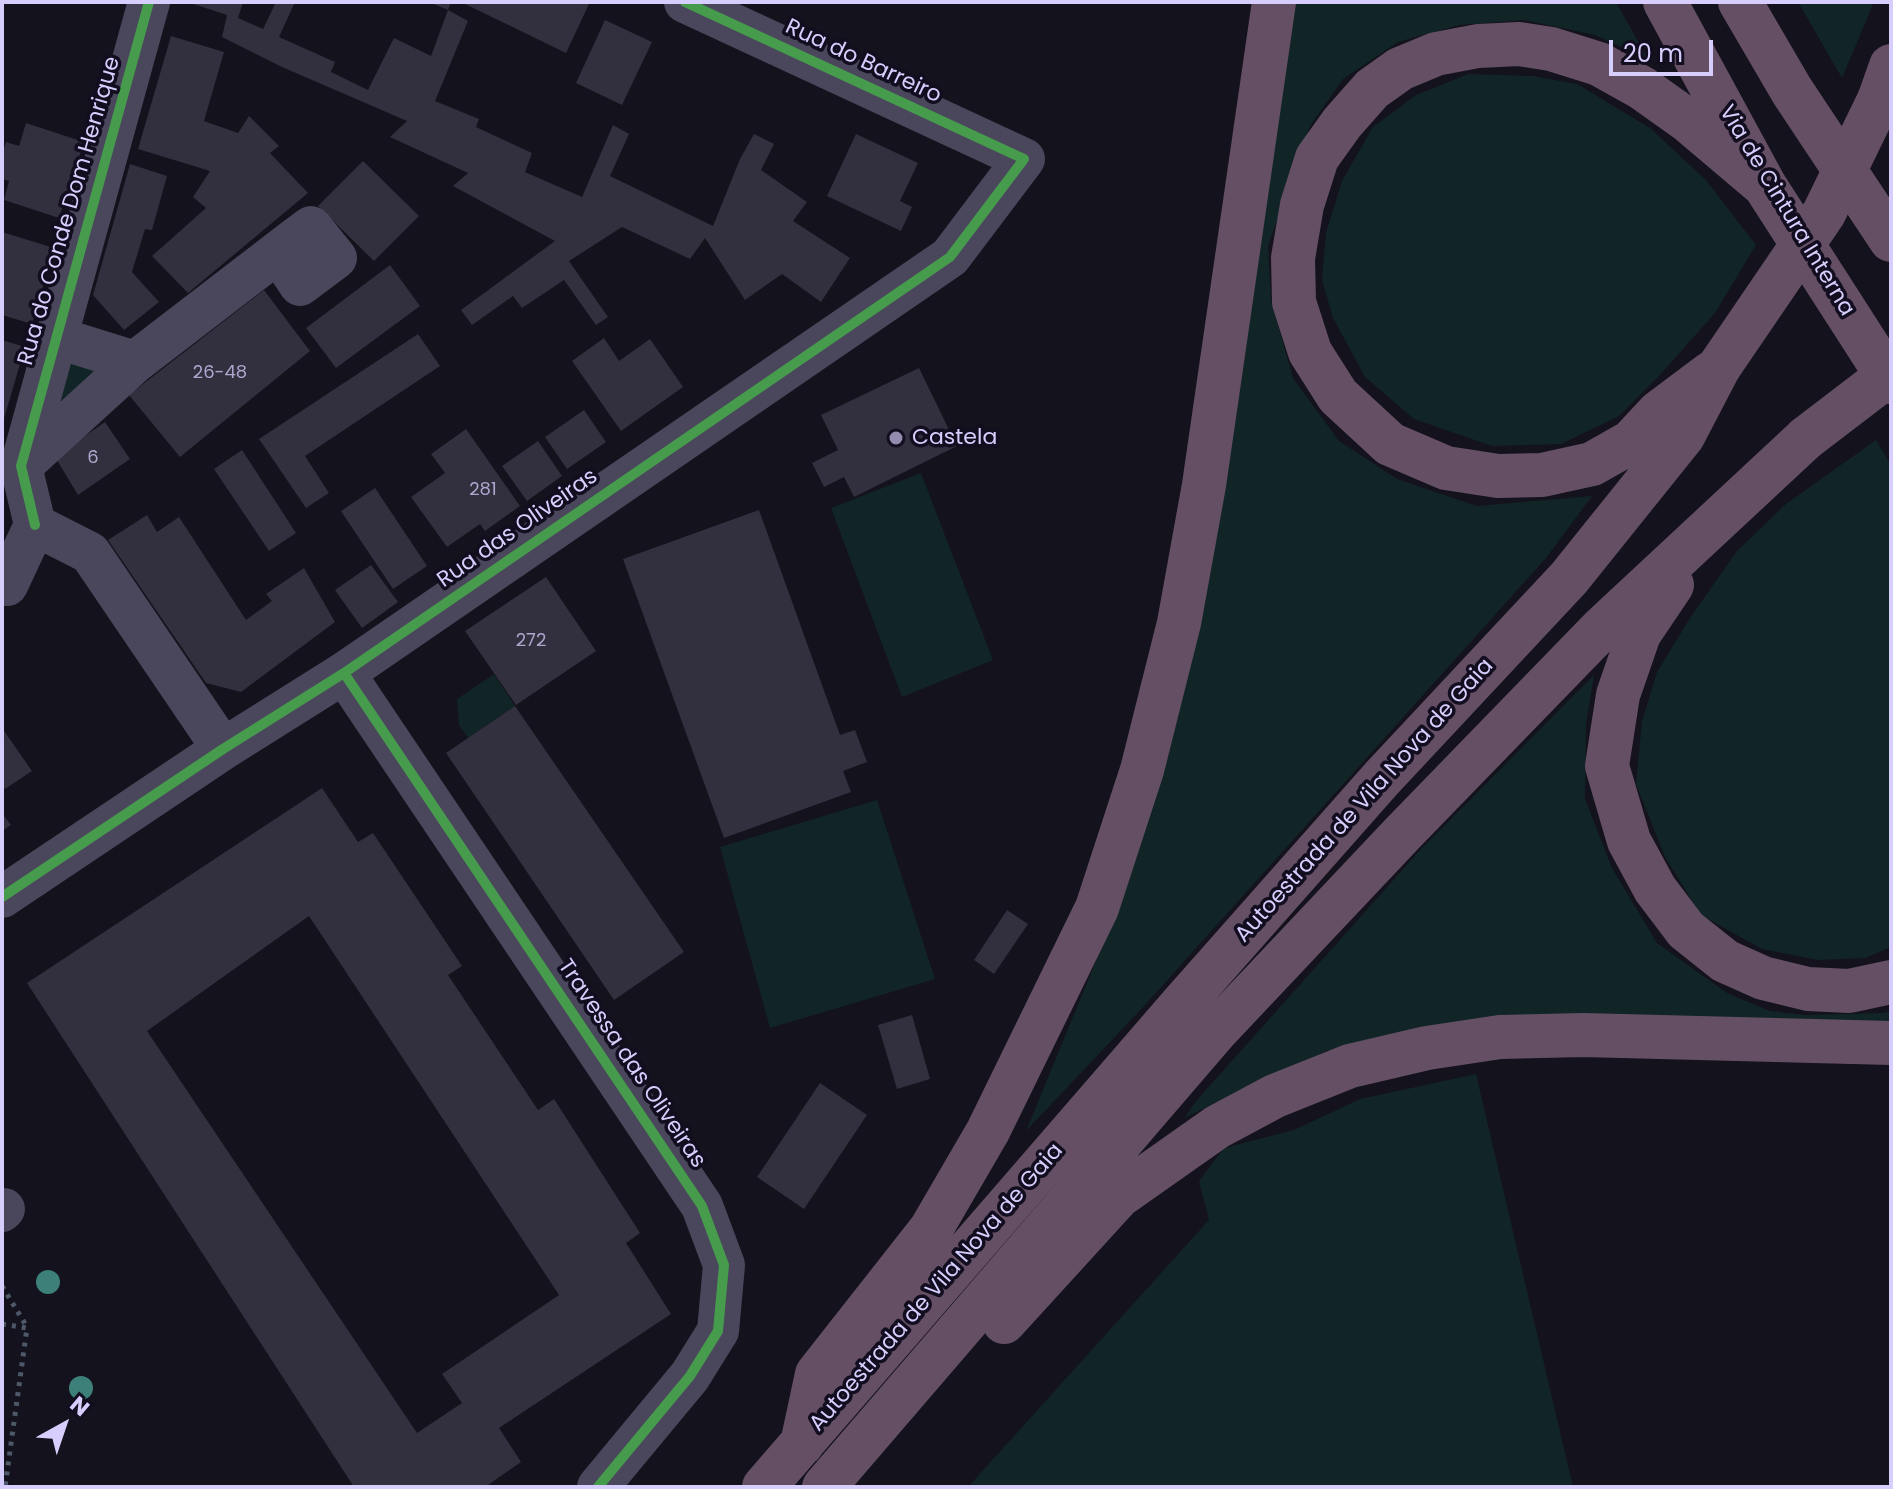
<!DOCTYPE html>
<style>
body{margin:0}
#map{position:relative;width:1893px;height:1489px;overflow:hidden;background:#14121c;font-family:Poppins,sans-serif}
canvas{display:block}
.frame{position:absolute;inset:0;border:4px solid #d8cefd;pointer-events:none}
.north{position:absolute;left:24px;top:1385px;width:80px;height:80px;-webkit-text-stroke:6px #120e20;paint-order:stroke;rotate:40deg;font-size:22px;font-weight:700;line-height:32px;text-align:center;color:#d8cefd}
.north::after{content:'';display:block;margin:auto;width:28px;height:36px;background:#d8cefd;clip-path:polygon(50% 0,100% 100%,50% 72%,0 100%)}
.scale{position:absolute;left:1609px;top:40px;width:104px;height:36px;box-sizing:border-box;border:4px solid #d8cefd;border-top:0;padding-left:10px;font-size:24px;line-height:28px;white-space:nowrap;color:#d8cefd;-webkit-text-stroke:6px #120e20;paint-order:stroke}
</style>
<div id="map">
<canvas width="1893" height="1489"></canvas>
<div class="frame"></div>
<div class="north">N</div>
<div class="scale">20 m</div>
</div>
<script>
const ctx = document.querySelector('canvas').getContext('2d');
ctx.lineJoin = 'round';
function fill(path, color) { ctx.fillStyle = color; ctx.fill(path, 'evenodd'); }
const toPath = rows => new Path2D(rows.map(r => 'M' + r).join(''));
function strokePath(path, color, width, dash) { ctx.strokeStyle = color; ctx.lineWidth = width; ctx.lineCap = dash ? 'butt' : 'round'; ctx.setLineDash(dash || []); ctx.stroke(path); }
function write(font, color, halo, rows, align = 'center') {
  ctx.font = font + ' Poppins,sans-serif'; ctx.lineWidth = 7; ctx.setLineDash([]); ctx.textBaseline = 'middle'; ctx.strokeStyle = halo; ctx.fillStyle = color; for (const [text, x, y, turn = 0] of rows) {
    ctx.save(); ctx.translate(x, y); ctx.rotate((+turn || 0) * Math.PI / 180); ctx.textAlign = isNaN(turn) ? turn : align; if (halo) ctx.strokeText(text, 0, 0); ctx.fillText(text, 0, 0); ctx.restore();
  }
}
const green = toPath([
 [1295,2,1616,2,1648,59,1595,35,1524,20,1459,25,1398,42,1343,79,1310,126,1268,246,1271,300,1293,378,1339,441,1397,479,1477,506,1592,496,1546,558,1145,1005,1026,1131,1112,922],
 [1798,2,1874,2,1842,78],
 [1468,74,1532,76,1577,84,1650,128,1706,180,1756,245,1715,313,1658,377,1619,416,1561,444,1492,446,1414,419,1365,377,1333,318,1322,280,1326,233,1342,181,1373,127,1416,95],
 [64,359,94,370,92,380,64,401,57,399],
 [1876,440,1891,465,1891,947,1865,958,1818,960,1762,949,1701,915,1665,857,1636,784,1642,721,1657,672,1690,618,1737,551,1786,504],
 [921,473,993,660,902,697,831,508],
 [494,674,515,706,468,738,459,725,457,699],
 [1594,675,1586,724,1585,799,1612,868,1657,943,1727,993,1770,1011,1805,1015,1882,1013,1891,1011,1891,1024,1464,1022,1326,1051,1184,1118,1197,1100,1421,849],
 [877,800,935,979,770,1028,720,847],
 [1476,1074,1573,1487,968,1487,1209,1220,1199,1181,1224,1148,1294,1130,1360,1099]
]);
const building = toPath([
 [187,2,243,2,238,18,263,29,276,2,295,2,279,37,335,62,331,72,368,90,394,38,431,56,448,10,429,2,451,2,448,10,468,21,435,101,479,119,476,127,532,153,525,172,582,197,613,125,629,134,610,176,713,226,740,159,754,134,774,144,761,170,807,202,793,221,850,258,821,302,782,274,745,300,705,238,690,259,622,227,569,261,608,317,596,325,564,280,522,308,513,296,472,325,461,310,555,241,453,186,468,173,390,137,407,121,282,67,222,37,227,15],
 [461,2,584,2,589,4,566,53],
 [605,20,652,42,622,105,576,83],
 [171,36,224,52,204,121,238,133,249,116,279,146,270,153,308,193,188,293,152,256,206,208,193,197,210,171,138,149],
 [26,123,84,142,59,218,4,200,9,181,2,179,2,155,6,142,19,146],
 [856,134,918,163,900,201,912,207,901,231,827,196],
 [363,161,419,216,374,261,318,206],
 [130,164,167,176,152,230,145,229,132,272,159,302,124,330,93,295],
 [2,232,54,248,32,324,2,315],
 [390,265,420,306,336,368,306,328],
 [264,290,310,351,180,457,129,395],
 [418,334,440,366,305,456,329,493,306,508,259,439],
 [604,338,619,361,650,339,683,387,621,431,572,361],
 [2,340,25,347,3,422,2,422],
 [919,368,957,446,854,497,844,477,824,487,812,463,838,450,821,415],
 [584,410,606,442,567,469,545,437],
 [105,422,130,459,78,495,55,457],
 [466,429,520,506,485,531,480,524,447,547,411,497,445,473,431,454],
 [538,441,562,476,527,501,502,466],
 [242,450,296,533,269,551,214,469],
 [375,488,427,566,393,589,341,511],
 [759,510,840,735,855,730,867,762,843,771,851,792,724,838,623,559],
 [147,515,157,532,179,517,246,620,272,601,266,594,304,568,335,622,241,692,206,683,108,540],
 [371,565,398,602,362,628,335,590],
 [546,577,596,651,516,705,465,631],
 [515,706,684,952,614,1000,446,753],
 [2,728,32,771,5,789,2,785],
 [322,788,358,842,373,833,462,966,448,975,538,1110,554,1099,640,1233,626,1243,671,1314,499,1428,521,1462,485,1487,354,1487,27,983],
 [309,916,559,1295,442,1374,462,1403,417,1433,147,1031],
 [2,813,11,825,2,831],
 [1007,910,1028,924,994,974,974,960],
 [912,1015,930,1079,897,1089,878,1025],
 [820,1083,867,1115,804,1209,757,1177]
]);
const path = toPath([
 [2,1286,27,1327],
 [2,1324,27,1328,5,1487]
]);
const street = toPath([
 [55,337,135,362],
 [21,466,135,362,295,239,311,227,336,258,300,285,278,252],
 [35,525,21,466,149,2],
 [35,525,90,553,223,749],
 [2,585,7,585,35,525],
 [344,673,702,1206,724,1265,718,1331,690,1376,598,1487],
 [2,897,223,749,344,673,950,257,1024,159,685,2],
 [2,1211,4,1209]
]);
const highway = toPath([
 [1665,2,1765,186,1891,382],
 [1740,2,1792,91,1891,240],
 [1879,100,1891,66],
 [1711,373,1659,412,1631,442,1592,464,1542,475,1498,476,1446,468,1390,444,1338,396,1310,352,1294,302,1293,258,1302,205,1317,158,1342,123,1372,89,1400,69,1436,54,1478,46,1519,44,1551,49,1599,64,1642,88,1687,120,1765,186],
 [1672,585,1639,634,1618,695,1607,766,1629,841,1655,889,1686,930,1725,961,1763,978,1808,989,1849,991,1891,982],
 [1004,1322,1119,1196,1217,1127,1275,1096,1350,1066,1427,1048,1500,1037,1583,1035,1891,1043],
 [802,1444,817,1374,931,1229,988,1131,1097,908,1142,770,1179,623,1204,485,1274,2],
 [764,1487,1183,1003,1382,778,1569,578,1683,436,1719,367],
 [824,1487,1216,1031,1401,835,1602,628,1806,438]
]);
const highwayBridge = toPath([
 [1719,367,1824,213,1879,100],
 [1806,438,1891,373]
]);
const cycleway = toPath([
 [35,525,21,466,149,2],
 [344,673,702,1206,724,1265,718,1331,690,1376,598,1487],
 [2,897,223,749,344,673,950,257,1024,159,685,2]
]);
const trees = [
 [48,1282],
 [81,1388]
];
const markers = [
 [896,438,8,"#938cae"]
];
const numberNames = [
 ["26-48",220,373],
 ["6",93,458],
 ["281",483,490],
 ["272",531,641]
];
const streetNames = [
 ["Rua do Barreiro",863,62,25],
 ["Rua do Conde Dom Henrique",70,211,-74],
 ["Via de Cintura Interna",1786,211,59],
 ["Rua das Oliveiras",518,529,-35],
 ["Autoestrada de Vila Nova de Gaia",1365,801,-48],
 ["Travessa das Oliveiras",631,1064,56],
 ["Autoestrada de Vila Nova de Gaia",937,1288,-49]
];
const poiNames = [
 ["Castela",912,438]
];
fill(green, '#112527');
fill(building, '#322f3e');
strokePath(path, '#4d5968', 5, [4, 6]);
strokePath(street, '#4a475c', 42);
strokePath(highway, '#654f64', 44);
strokePath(highwayBridge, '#654f64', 44);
strokePath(cycleway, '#469c4c', 10);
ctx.fillStyle = '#3d807a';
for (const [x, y] of trees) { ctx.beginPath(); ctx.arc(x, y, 12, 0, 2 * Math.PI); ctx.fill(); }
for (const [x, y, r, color] of markers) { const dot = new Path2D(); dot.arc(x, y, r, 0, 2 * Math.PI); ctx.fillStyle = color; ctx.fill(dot); strokePath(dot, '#120e20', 3); }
write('18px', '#aea6cd', null, numberNames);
write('22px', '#d8cefd', '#120e20', streetNames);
write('22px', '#d8cefd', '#120e20', poiNames, 'left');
</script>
